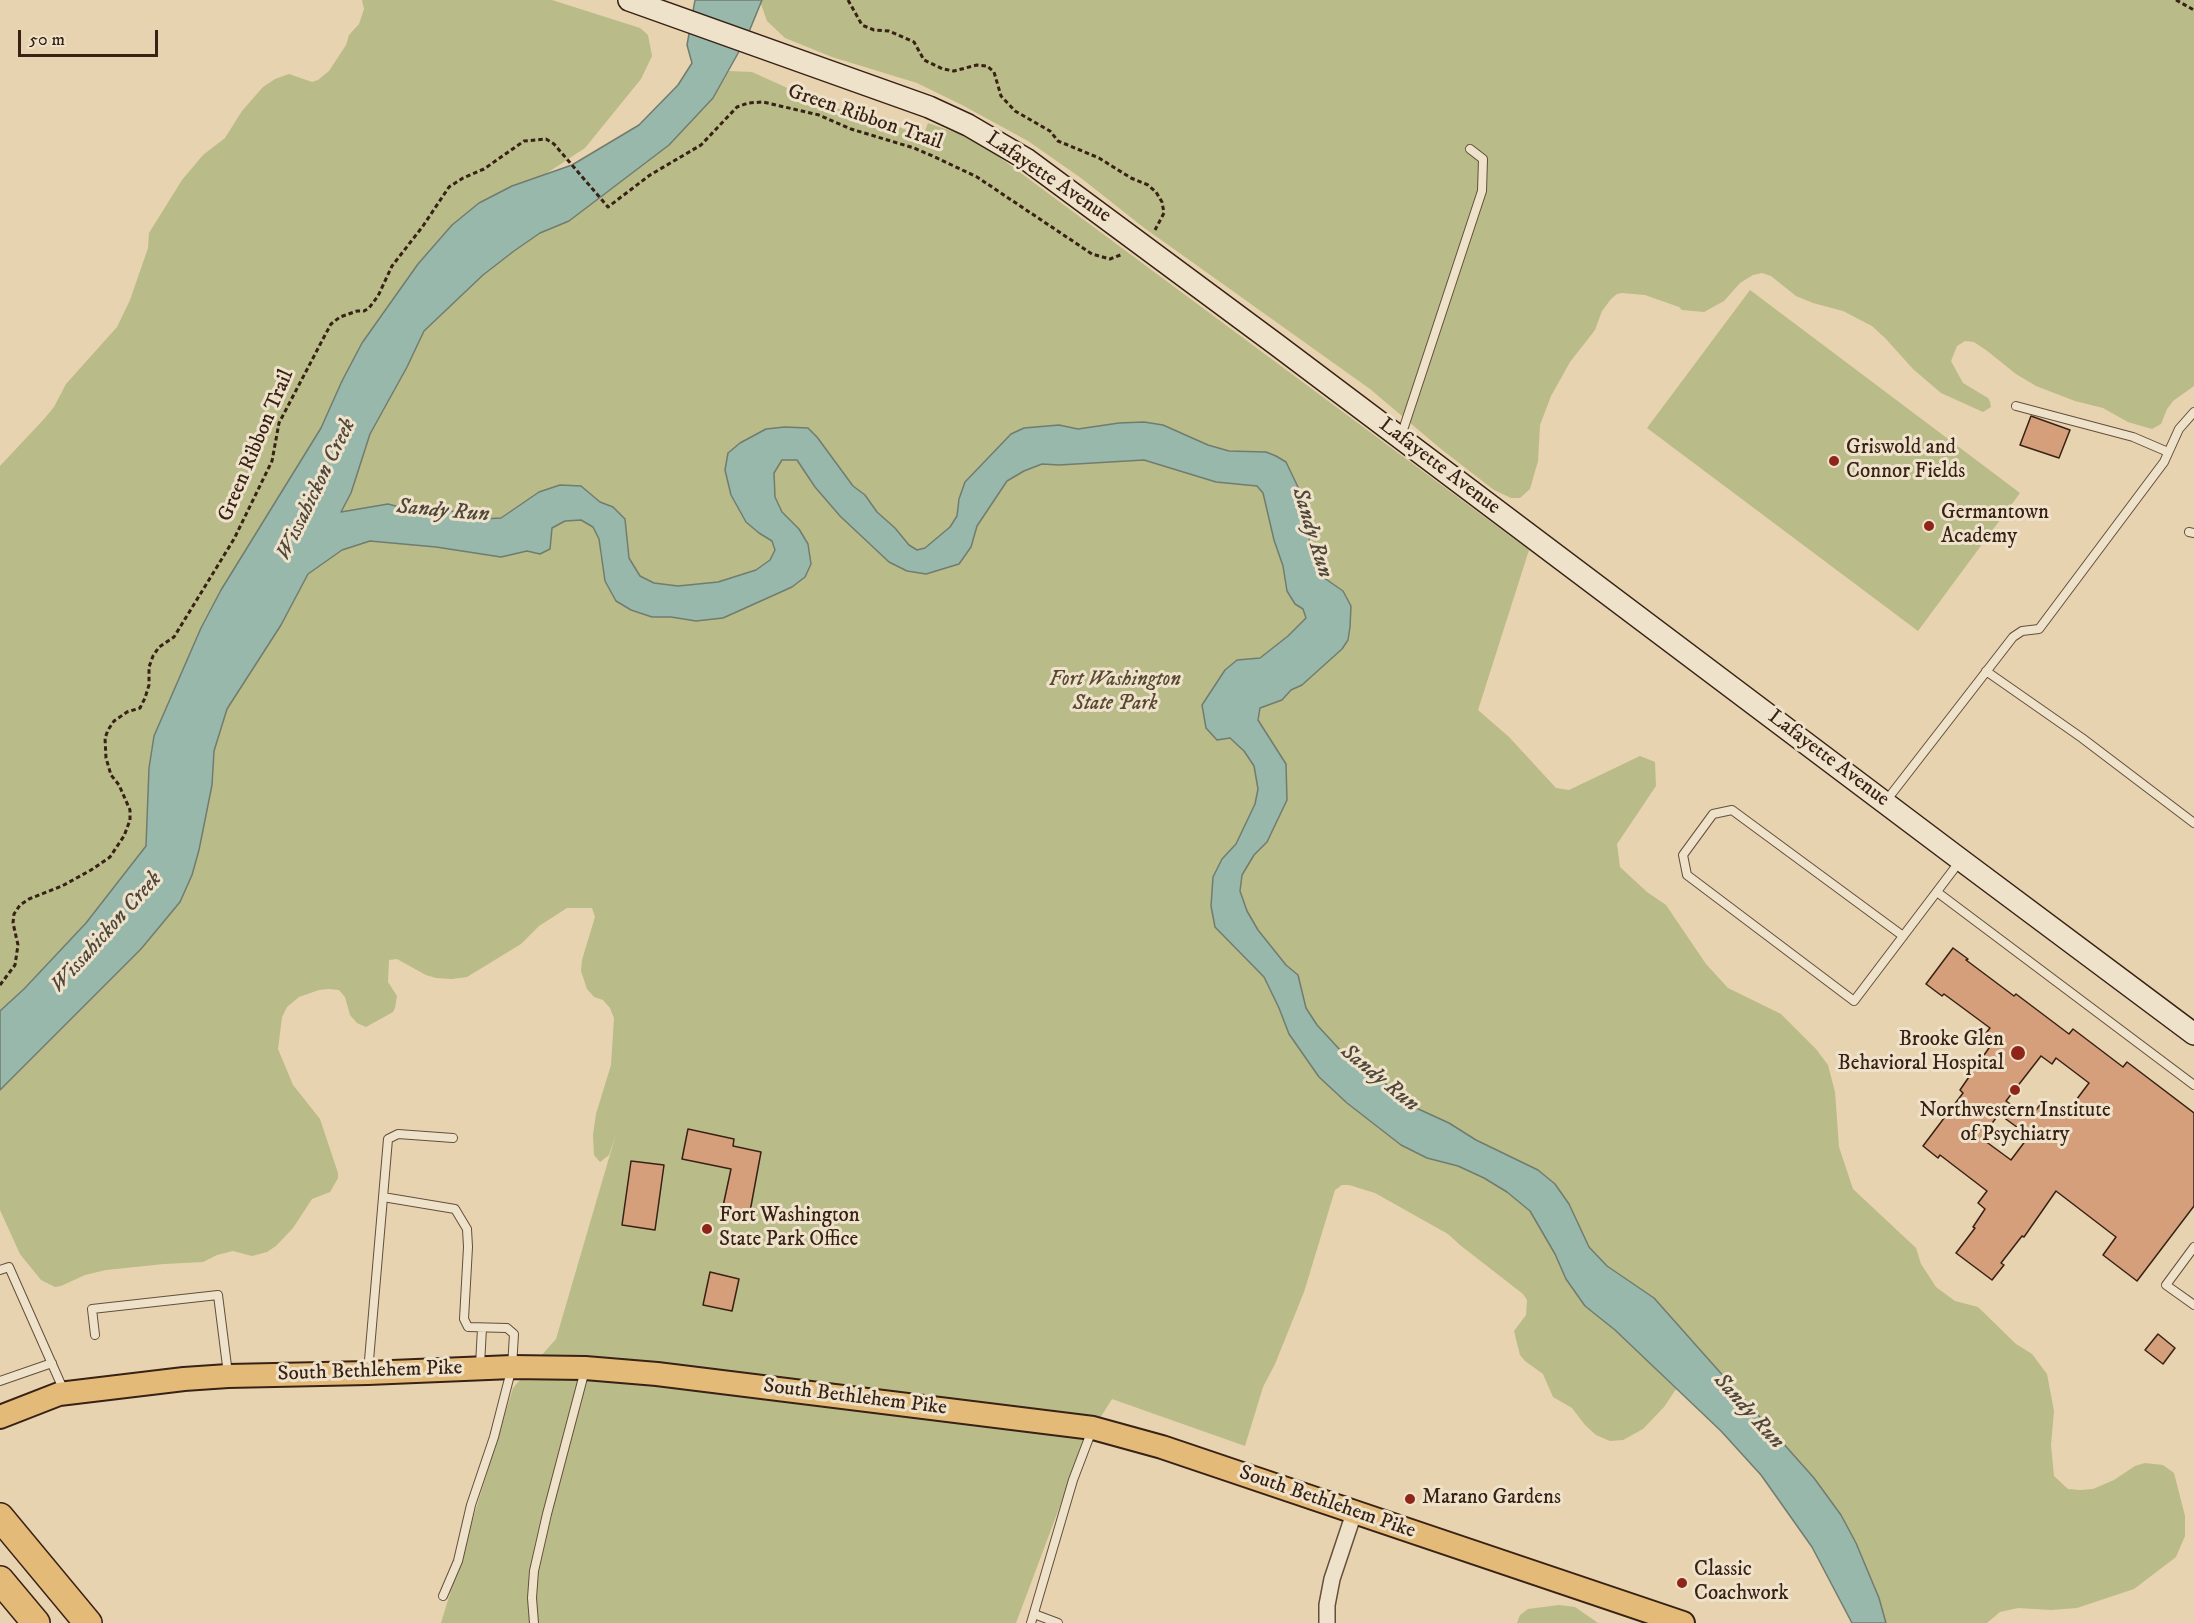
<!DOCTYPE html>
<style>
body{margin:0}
#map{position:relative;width:2194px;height:1623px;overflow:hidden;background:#e7d3af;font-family:"IM FELL DW Pica",serif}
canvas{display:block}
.scale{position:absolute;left:18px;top:30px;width:140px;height:27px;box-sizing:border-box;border:3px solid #382115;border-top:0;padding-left:8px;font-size:18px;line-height:21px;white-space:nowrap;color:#382115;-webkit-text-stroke:4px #efe2cb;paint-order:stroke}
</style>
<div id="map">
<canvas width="2194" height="1623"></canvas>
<div class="scale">50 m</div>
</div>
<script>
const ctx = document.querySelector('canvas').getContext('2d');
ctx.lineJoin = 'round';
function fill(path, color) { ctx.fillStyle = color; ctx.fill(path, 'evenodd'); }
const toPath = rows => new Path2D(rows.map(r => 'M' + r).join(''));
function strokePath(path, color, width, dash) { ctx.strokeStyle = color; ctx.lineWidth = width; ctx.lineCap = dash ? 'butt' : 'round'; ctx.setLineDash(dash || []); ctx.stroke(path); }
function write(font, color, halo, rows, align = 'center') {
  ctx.font = font + ' "IM FELL DW Pica",serif'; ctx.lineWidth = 6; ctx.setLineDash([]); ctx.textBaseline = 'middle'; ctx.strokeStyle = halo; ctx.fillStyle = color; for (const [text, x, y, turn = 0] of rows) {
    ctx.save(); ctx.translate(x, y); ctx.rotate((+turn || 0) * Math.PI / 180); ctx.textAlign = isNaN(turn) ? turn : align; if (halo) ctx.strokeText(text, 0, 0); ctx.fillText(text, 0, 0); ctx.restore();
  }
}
const green = toPath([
 [362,0,552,0,640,28,648,35,652,56,641,79,585,148,541,177,512,186,452,225,418,264,362,343,342,381,321,428,221,590,201,629,154,736,149,768,146,846,86,923,24,989,0,1011,0,466,44,419,54,407,66,384,117,327,130,300,148,248,149,233,182,180,203,155,225,138,242,111,263,87,275,79,289,74,312,82,318,80,329,71,346,45,349,35,359,24,364,9],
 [762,0,2194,0,2194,386,2173,401,2167,409,2161,424,2152,429,2128,422,2103,408,2075,401,2036,386,2016,374,1986,350,1974,342,1965,341,1957,346,1951,361,1963,383,1988,398,1990,402,1991,407,1983,412,1941,393,1913,369,1886,339,1872,326,1843,311,1813,303,1796,296,1771,276,1762,273,1753,275,1740,283,1724,301,1704,312,1682,310,1679,307,1645,295,1622,293,1617,294,1611,299,1602,311,1595,330,1570,362,1551,396,1540,425,1538,461,1530,489,1520,498,1511,498,1494,490,1441,449,1370,389,1143,227,1081,178,1028,141,962,105,917,83,832,57,785,38,767,21,761,4],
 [729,71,752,72,825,105,888,123,923,136,928,123,975,139,1529,550,1478,710,1509,737,1556,788,1569,790,1640,756,1655,762,1656,786,1617,844,1620,867,1647,892,1666,905,1706,964,1728,988,1781,1014,1816,1049,1828,1065,1835,1092,1839,1147,1853,1189,1916,1248,1921,1264,1936,1287,1955,1301,1978,1307,2016,1344,2032,1354,2047,1374,2054,1411,2051,1445,2054,1476,2068,1489,2080,1490,2093,1489,2114,1480,2135,1466,2145,1463,2163,1465,2174,1473,2185,1516,2185,1536,2176,1557,2134,1589,2077,1608,2051,1610,2018,1608,2000,1612,1987,1623,1886,1623,1879,1598,1841,1515,1814,1478,1654,1298,1607,1266,1589,1247,1555,1184,1538,1170,1476,1140,1449,1123,1414,1107,1388,1086,1367,1065,1383,1130,1401,1145,1427,1158,1458,1166,1484,1178,1507,1192,1530,1211,1555,1254,1566,1279,1585,1306,1615,1330,1676,1389,1664,1407,1643,1429,1623,1440,1610,1441,1596,1435,1585,1425,1572,1408,1553,1397,1543,1374,1525,1361,1520,1355,1514,1331,1526,1315,1527,1300,1523,1294,1460,1245,1448,1234,1375,1193,1349,1185,1342,1185,1335,1190,1304,1292,1275,1364,1263,1387,1245,1446,1112,1399,1082,1447,1016,1623,441,1623,513,1388,556,1339,616,1134,609,1155,600,1162,594,1155,593,1135,596,1114,611,1065,614,1018,610,1008,603,1000,594,997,587,989,581,971,582,960,595,917,592,908,567,908,539,926,521,944,467,977,452,979,436,978,426,975,397,959,389,960,388,982,397,996,395,1008,393,1012,366,1027,357,1023,350,1015,345,997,339,990,329,989,319,990,299,997,287,1007,282,1017,278,1049,293,1085,320,1119,338,1173,338,1178,330,1192,312,1199,293,1228,276,1246,267,1252,252,1256,233,1251,217,1255,203,1262,164,1264,106,1270,85,1275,61,1286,55,1287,41,1280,20,1254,0,1210,0,1090,141,949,180,902,199,850,212,785,214,751,227,709,281,625,308,574,342,550,370,541,436,547,501,557,527,551,540,554,551,542,550,533,552,528,565,521,581,520,593,527,599,539,601,558,652,617,671,617,696,621,723,618,779,592,799,529,782,512,775,497,774,473,782,460,797,460,813,483,825,448,725,470,731,495,746,522,759,533,773,541,776,549,770,560,756,570,718,582,677,586,654,583,640,576,629,558,613,507,600,502,580,486,521,504,501,518,483,519,459,512,433,509,407,509,388,504,341,512,351,493,370,434,407,367,424,331,483,275,514,251,540,233,569,221,669,145,713,98],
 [1750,290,2020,493,1918,631,1647,428],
 [1559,1605,1575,1607,1598,1623,1517,1623,1520,1615,1528,1609]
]);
const water = toPath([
 [695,0,762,0,746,39,713,98,669,145,569,221,540,233,514,251,483,275,424,331,407,367,370,434,351,493,341,512,388,504,407,509,433,509,459,512,483,519,501,518,539,492,560,485,581,486,600,502,613,507,625,519,629,558,640,576,654,583,678,586,718,582,756,570,770,560,775,550,772,541,759,533,746,522,731,495,725,470,728,453,740,443,766,429,785,427,808,428,817,437,853,486,865,495,877,512,895,528,909,545,917,550,925,548,950,527,957,516,959,499,965,482,1011,434,1024,428,1059,425,1078,429,1119,423,1144,422,1163,425,1208,445,1229,451,1266,452,1276,456,1286,462,1298,487,1314,561,1320,575,1343,591,1351,606,1350,627,1348,640,1342,649,1302,685,1291,690,1282,700,1260,708,1258,720,1286,764,1287,800,1267,842,1254,855,1242,875,1240,891,1247,911,1258,930,1286,965,1298,975,1306,1008,1317,1025,1341,1051,1367,1065,1388,1086,1414,1107,1449,1123,1476,1140,1538,1170,1555,1184,1569,1204,1589,1247,1607,1266,1654,1298,1814,1478,1841,1515,1856,1543,1879,1598,1886,1623,1852,1623,1812,1547,1761,1475,1721,1431,1615,1330,1585,1306,1566,1279,1555,1254,1530,1211,1507,1192,1484,1178,1458,1166,1427,1158,1401,1145,1347,1103,1319,1077,1289,1034,1279,1008,1264,977,1215,927,1211,906,1213,877,1222,859,1236,844,1255,804,1258,789,1254,766,1244,751,1230,738,1217,740,1206,728,1202,705,1225,670,1237,660,1260,658,1288,636,1306,618,1303,609,1295,604,1287,591,1283,566,1274,540,1263,493,1257,486,1216,482,1144,460,1059,465,1042,464,1024,471,1007,481,977,526,971,547,959,564,926,574,907,571,889,562,840,516,815,487,797,460,782,460,774,473,775,497,782,512,799,529,808,544,811,564,805,577,792,587,723,618,696,621,671,617,652,617,631,610,616,601,605,581,599,539,593,527,581,520,565,521,552,528,550,549,540,554,527,551,501,557,436,547,370,541,342,550,308,574,281,625,227,709,214,751,212,785,199,850,192,875,180,902,141,949,0,1090,0,1011,24,989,86,923,146,846,149,768,154,736,201,628,221,590,321,428,342,381,362,343,418,264,452,225,479,203,512,186,572,165,639,125,678,85,692,63,687,45,695,0]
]);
const building = toPath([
 [2031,416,2070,430,2059,458,2020,445,2031,416],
 [1953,948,1968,959,1966,960,2014,996,2016,994,2069,1034,2073,1029,2123,1067,2127,1062,2194,1113,2194,1206,2137,1281,2103,1255,2116,1237,2056,1191,2024,1237,2022,1236,2001,1263,2004,1265,1992,1280,1956,1253,1975,1228,1973,1227,1985,1209,1978,1203,1987,1191,1940,1155,1938,1158,1923,1146,1963,1093,1960,1090,1991,1045,1982,1038,1990,1028,1944,994,1942,996,1926,984,1953,948],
 [2041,1056,2052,1064,2056,1058,2089,1083,2064,1116,2043,1101,2030,1118,2006,1101,2041,1056],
 [1999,1114,2029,1136,2011,1160,1981,1138,1999,1114],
 [688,1129,734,1139,733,1146,761,1152,749,1217,722,1211,731,1169,682,1159,688,1129],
 [631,1161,664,1165,655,1230,622,1225,631,1161],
 [710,1272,739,1279,732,1311,703,1305,710,1272],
 [2158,1334,2175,1348,2163,1364,2145,1350,2158,1334]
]);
const path = toPath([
 [848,0,862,25,874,30,889,31,914,42,924,60,943,69,954,71,977,65,987,66,994,72,1001,96,1015,111,1050,131,1058,141,1099,158,1131,178,1148,185,1156,192,1162,202,1164,213,1155,230],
 [2176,0,2194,10],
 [0,985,15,965,18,945,13,923,14,914,20,905,29,899,62,886,91,870,110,857,124,836,130,820,130,810,119,785,111,775,106,758,105,738,108,730,114,721,127,712,140,708,145,698,149,685,149,667,153,656,159,647,174,637,234,539,272,461,279,423,324,337,331,324,340,317,357,311,364,311,369,308,378,296,392,266,423,226,449,187,463,178,484,169,524,141,546,139,554,144,608,207,650,175,701,145,737,107,748,103,763,102,819,115,851,129,914,148,937,158,977,177,1092,254,1110,259,1123,254]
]);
const service = toPath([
 [2016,406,2133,437,2168,452],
 [1401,436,1482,191,1483,159,1470,149],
 [2189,532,2194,533],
 [1986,671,2082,738,2194,823],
 [1886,801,2013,637,2022,631,2039,629,2164,462,2179,429,2194,412],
 [1937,892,2194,1085],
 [1903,936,1732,810,1713,814,1683,855,1687,875,1854,1001,1960,861],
 [383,1197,455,1209,467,1229,468,1247,464,1319,468,1327,507,1328,514,1334,512,1367,494,1437,471,1505,458,1561,443,1596],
 [2194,1247,2166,1285,2194,1305],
 [0,1270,9,1267,64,1391],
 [95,1335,92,1309,218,1295,228,1374],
 [480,1365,482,1328],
 [368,1372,388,1139,398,1134,453,1138],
 [0,1381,52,1363],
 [1034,1614,1058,1623],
 [534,1623,532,1598,534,1571,547,1514,585,1370],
 [1031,1623,1073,1480,1092,1430]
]);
const minor = toPath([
 [1327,1623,1327,1605,1332,1579,1354,1513]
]);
const secondary = toPath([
 [629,0,929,107,968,125,1026,159,1277,345,1961,860,2194,1034]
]);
const primary = toPath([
 [0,1417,59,1394,184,1379,228,1376,368,1373,512,1367,585,1368,657,1374,1093,1428,1162,1447,1683,1623]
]);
const motorway = toPath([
 [0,1517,88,1623],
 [0,1580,36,1623]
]);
const markers = [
 [1834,461,6,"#8f2418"],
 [1929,526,6,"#8f2418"],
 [2018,1053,8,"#8f2418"],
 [2015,1090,6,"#8f2418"],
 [707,1229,6,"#8f2418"],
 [1410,1499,6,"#8f2418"],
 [1682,1583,6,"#8f2418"]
];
const streetNames = [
 ["Green Ribbon Trail",865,118,19],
 ["Lafayette Avenue",1048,178,34],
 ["Green Ribbon Trail",257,446,-67],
 ["Lafayette Avenue",1439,467,37],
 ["Lafayette Avenue",1828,759,37],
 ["South Bethlehem Pike",370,1372,-2],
 ["South Bethlehem Pike",855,1398,7],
 ["South Bethlehem Pike",1327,1503,19]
];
const poiNames = [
 ["Griswold and",1846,449],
 ["Connor Fields",1846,473],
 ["Germantown",1941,514],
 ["Academy",1941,538],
 ["Brooke Glen",2004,1041,"right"],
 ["Behavioral Hospital",2004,1065,"right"],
 ["Northwestern Institute",2015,1112,"center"],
 ["of Psychiatry",2015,1136,"center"],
 ["Fort Washington",719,1217],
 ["State Park Office",719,1241],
 ["Marano Gardens",1422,1499],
 ["Classic",1694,1571],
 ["Coachwork",1694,1595]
];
const parkNames = [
 ["Fort Washington",1115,681],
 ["State Park",1115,705]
];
const waterNames = [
 ["Wissahickon Creek",317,490,-64],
 ["Sandy Run",443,512,5],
 ["Sandy Run",1311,533,73],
 ["Wissahickon Creek",107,933,-48],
 ["Sandy Run",1379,1079,39],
 ["Sandy Run",1748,1412,48]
];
fill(green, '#b9bb88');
fill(water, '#97b8ab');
strokePath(water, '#717c6f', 1.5);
fill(building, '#d59f7b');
strokePath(building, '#382115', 1.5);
strokePath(service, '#644e3c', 10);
strokePath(minor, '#644e3c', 18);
strokePath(secondary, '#382115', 24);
strokePath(primary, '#382115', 26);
strokePath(motorway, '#382115', 30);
strokePath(path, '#382115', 3, [4.5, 3]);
strokePath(service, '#efe2cb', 8);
strokePath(minor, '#efe2cb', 15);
strokePath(secondary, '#efe2cb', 21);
strokePath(primary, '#e4ba78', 22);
strokePath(motorway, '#e4ba78', 27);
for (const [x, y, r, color] of markers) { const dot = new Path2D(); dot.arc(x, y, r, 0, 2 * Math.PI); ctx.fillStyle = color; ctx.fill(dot); strokePath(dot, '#efe2cb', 2); }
write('21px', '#382115', '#efe2cb', streetNames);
write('21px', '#382115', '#efe2cb', poiNames, 'left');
write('italic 21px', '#584832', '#efe2cb', parkNames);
write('italic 22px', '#50473a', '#efe2cb', waterNames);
</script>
